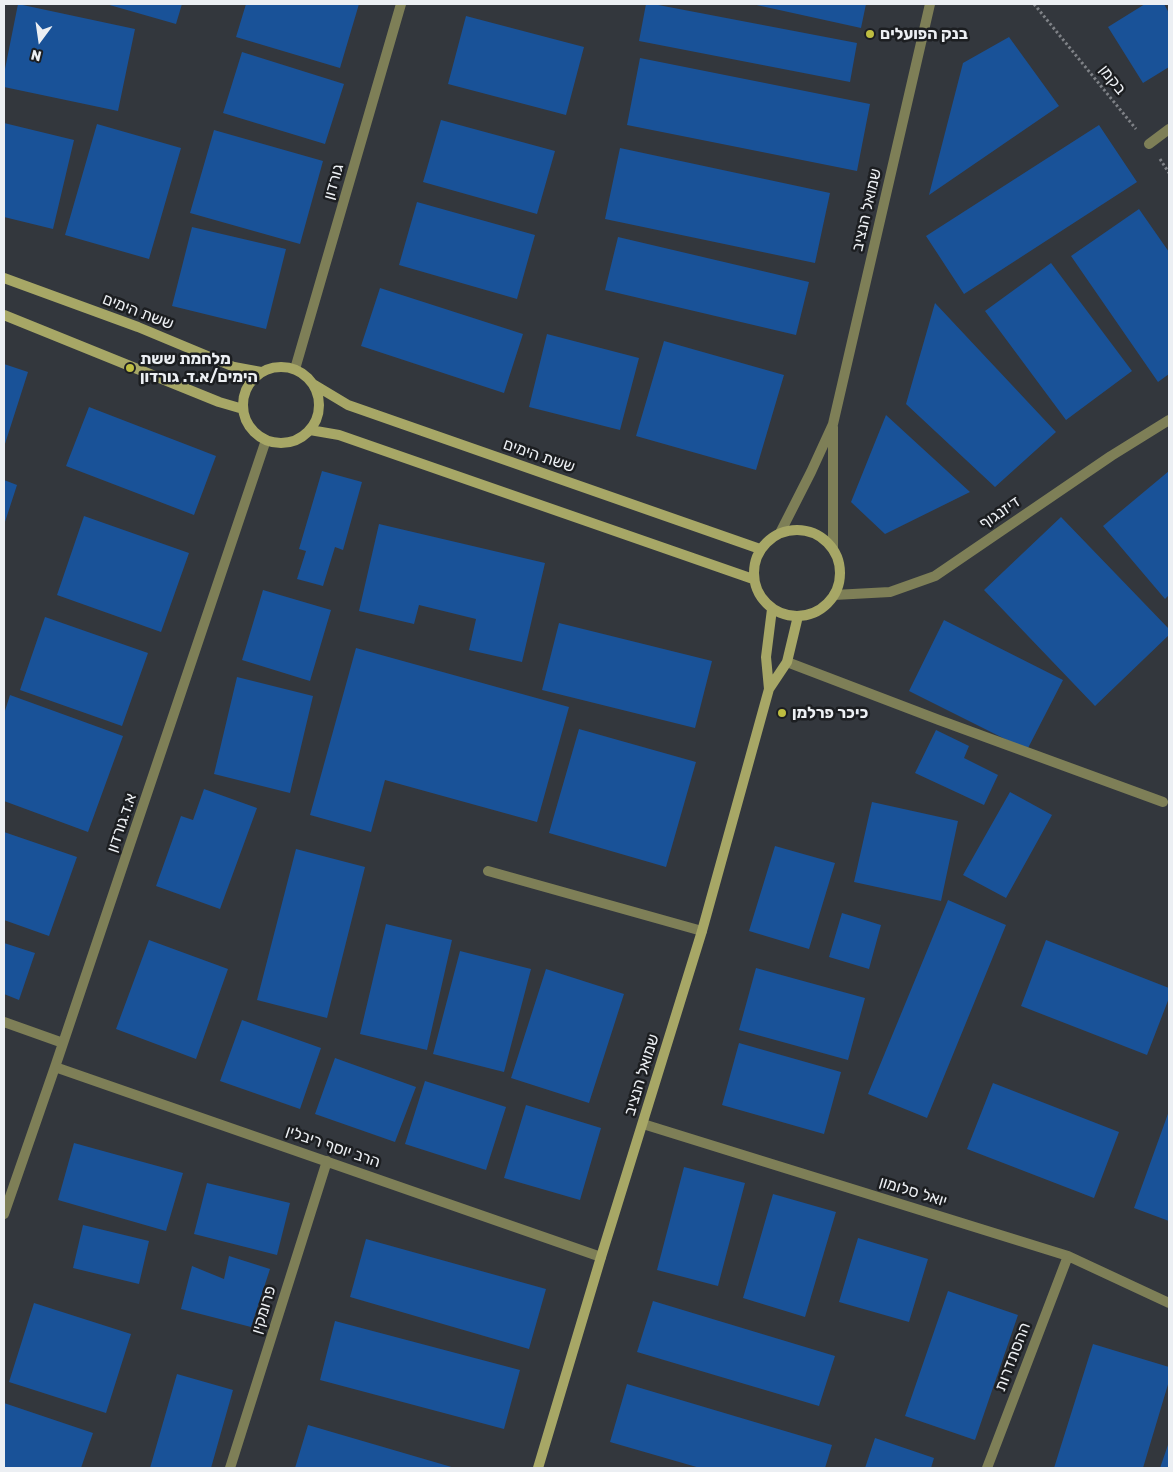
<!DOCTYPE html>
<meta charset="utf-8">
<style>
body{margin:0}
#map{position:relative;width:1173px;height:1472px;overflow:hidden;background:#33373d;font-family:Rubik,sans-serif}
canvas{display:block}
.frame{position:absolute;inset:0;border:5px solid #eceff3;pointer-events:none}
.north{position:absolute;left:15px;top:15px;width:50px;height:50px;-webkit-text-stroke:4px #1c1e21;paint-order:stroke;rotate:194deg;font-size:14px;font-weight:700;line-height:20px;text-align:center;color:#eceff3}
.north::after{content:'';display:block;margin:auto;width:18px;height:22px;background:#eceff3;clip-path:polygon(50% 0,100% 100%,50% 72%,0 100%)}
</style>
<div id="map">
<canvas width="1173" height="1472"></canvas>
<div class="frame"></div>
<div class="north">N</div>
</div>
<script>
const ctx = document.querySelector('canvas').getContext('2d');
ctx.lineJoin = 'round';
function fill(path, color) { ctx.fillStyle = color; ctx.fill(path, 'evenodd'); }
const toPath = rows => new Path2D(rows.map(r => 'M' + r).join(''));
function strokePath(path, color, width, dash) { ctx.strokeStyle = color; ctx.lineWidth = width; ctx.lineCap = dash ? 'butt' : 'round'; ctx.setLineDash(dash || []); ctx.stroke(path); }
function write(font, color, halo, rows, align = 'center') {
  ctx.font = font + ' Rubik,Heebo,sans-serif'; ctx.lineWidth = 5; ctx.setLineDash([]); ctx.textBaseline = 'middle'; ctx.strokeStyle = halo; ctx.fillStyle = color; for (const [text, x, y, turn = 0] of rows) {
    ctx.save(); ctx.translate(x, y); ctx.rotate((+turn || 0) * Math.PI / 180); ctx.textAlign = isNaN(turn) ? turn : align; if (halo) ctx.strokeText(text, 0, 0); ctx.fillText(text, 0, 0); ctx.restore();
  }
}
const building = toPath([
 [18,4,135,29,118,111,4,87,4,74],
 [106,4,182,4,176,24],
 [246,4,359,4,340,68,236,37],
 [646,4,653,4,857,43,850,82,639,41],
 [752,4,866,4,861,28],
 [1145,4,1164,4,1169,13,1169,67,1143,83,1108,27],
 [466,16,584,47,566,115,448,84],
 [1009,37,1059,106,929,195,963,63],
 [242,52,344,84,325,144,223,113],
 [640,58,870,104,857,171,627,125],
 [441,120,555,151,537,214,423,182],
 [4,123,74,140,53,229,4,217],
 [97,124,181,148,149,259,65,235],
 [1099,125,1137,182,964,294,926,236],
 [214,130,323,161,300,244,190,213],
 [620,148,830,193,815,263,605,219],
 [417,202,535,235,517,299,399,265],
 [1139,209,1169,252,1169,374,1158,382,1071,256],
 [192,227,286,249,266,329,172,306],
 [618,237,809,282,796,335,605,290],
 [1051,263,1132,371,1066,420,985,311],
 [380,288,523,334,504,393,361,346],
 [935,303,1056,432,995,487,906,404],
 [547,334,639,358,620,430,529,407],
 [664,341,784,375,756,470,636,436],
 [4,364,28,372,4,447],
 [89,407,216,456,194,515,66,466],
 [886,415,970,492,885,534,851,502],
 [322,471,362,482,343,550,335,547,323,586,297,579,306,551,299,549],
 [1169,471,1169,595,1165,599,1103,526],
 [4,480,17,485,4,525],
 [84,516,189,553,161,632,57,595],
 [1061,517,1169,629,1169,635,1095,706,984,590],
 [379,524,545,563,522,662,469,650,476,619,419,605,414,624,359,611],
 [263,590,331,610,310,681,242,660],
 [45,617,148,653,122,726,20,690],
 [944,620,1063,680,1027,750,909,691],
 [559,623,712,661,695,728,542,690],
 [356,648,569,707,537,822,385,780,371,832,310,815],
 [237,677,313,696,290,793,214,774],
 [10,695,123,736,88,832,4,801,4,714],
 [579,729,696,762,666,867,549,833],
 [936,730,969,746,964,758,998,775,984,805,915,773],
 [204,789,257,808,220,909,156,886,181,816,193,820],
 [1010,792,1052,815,1006,898,963,875],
 [872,802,958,821,941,901,854,882],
 [4,832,77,857,49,936,4,920],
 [775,846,835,863,809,949,749,931],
 [296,849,365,867,327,1018,257,1000],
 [948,900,1006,925,927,1118,868,1094],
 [842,913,881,925,869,969,829,957],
 [386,924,452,940,427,1050,360,1034],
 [149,940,228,969,196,1059,116,1029],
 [1046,940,1169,988,1169,998,1147,1055,1021,1006],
 [4,943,35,953,19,1000,4,994],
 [460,951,531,969,504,1072,433,1054],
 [756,968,865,998,848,1060,739,1030],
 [546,969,624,994,589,1103,511,1078],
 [242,1020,321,1048,300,1109,220,1081],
 [739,1043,841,1072,824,1134,722,1105],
 [335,1058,416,1087,395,1142,315,1114],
 [425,1081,506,1107,486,1170,405,1144],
 [993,1083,1119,1132,1094,1198,967,1149],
 [526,1105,601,1128,580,1200,504,1178],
 [1169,1111,1169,1221,1134,1208],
 [74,1143,183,1173,166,1231,58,1200],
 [684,1167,745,1183,718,1286,657,1270],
 [207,1183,290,1203,277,1255,194,1234],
 [773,1194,836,1212,805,1317,743,1298],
 [83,1225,149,1241,139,1284,73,1268],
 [858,1238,928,1259,909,1322,839,1302],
 [366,1239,546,1289,529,1349,350,1297],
 [229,1256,270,1269,251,1327,181,1309,192,1266,224,1279],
 [948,1291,1018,1315,975,1440,905,1416],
 [653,1301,835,1356,819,1406,637,1352],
 [34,1303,131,1334,106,1413,9,1382],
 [335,1321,520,1370,504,1429,320,1380],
 [1093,1344,1169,1367,1169,1381,1143,1468,1054,1468],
 [177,1374,233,1390,211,1468,150,1468],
 [627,1384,832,1445,825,1468,700,1468,610,1442],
 [4,1403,93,1433,81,1468,4,1468],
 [308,1425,455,1468,295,1468],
 [875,1438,934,1458,931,1468,865,1468],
 [1169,1442,1169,1468,1160,1468]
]);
const path = toPath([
 [1034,4,1136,129],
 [1160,159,1169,173]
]);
const lane = toPath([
 [1149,144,1169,129],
 [787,662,939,720,1163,802],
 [488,871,702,931]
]);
const street = toPath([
 [295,369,401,4],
 [833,427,833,549],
 [780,533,811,472,833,424,930,4],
 [834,595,890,592,935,576,1111,456,1169,420],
 [4,1022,63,1043],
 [55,1067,601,1257],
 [643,1124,1068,1256,1169,1303],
 [4,1214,55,1067,266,440],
 [230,1468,327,1161],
 [987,1468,1068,1256]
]);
const secondary = toPath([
 [4,278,138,327,234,367,261,372],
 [4,315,219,402,243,409],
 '243 405a38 38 0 1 1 76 0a38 38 0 1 1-76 0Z',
 [313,384,348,405,760,549],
 [310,430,339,435,753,579],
 '754 573a43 43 0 1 1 86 0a43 43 0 1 1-86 0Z',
 [769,689,766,657,772,609],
 [538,1468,601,1257,702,931,769,689,787,662,798,616]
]);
const markers = [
 [870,34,5,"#bfbe41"],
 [130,368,5,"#bfbe41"],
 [782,713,5,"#bfbe41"]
];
const poiNames = [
 ["בנק הפועלים",880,34],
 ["מלחמת ששת",140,359],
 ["הימים/א.ד. גורדון",140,377],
 ["כיכר פרלמן",792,713]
];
const streetNames = [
 ["בקמן",1112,80,51],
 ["גורדון",334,182,-74],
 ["שמואל הנציב",867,210,-77],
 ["ששת הימים",138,312,21],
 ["ששת הימים",539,456,19],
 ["דיזנגוף",1000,513,-34],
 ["א.ד.גורדון",122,823,-71],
 ["שמואל הנציב",642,1075,-73],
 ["הרב יוסף ריבלין",333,1147,19],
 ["יואל סלומון",913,1192,17],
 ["פרומקין",264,1310,-73],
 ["ההסתדרות",1013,1357,-69]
];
fill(building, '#195298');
strokePath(path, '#7f8287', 3, [2.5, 2.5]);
strokePath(lane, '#7e7f57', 10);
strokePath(street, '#7e7f57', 10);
strokePath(secondary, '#a7a766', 10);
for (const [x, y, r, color] of markers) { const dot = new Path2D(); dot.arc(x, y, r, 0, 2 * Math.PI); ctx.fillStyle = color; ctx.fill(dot); strokePath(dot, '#1c1e21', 2); }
write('bold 16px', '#eceff3', '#1c1e21', poiNames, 'left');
write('16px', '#eceff3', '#1c1e21', streetNames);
</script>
